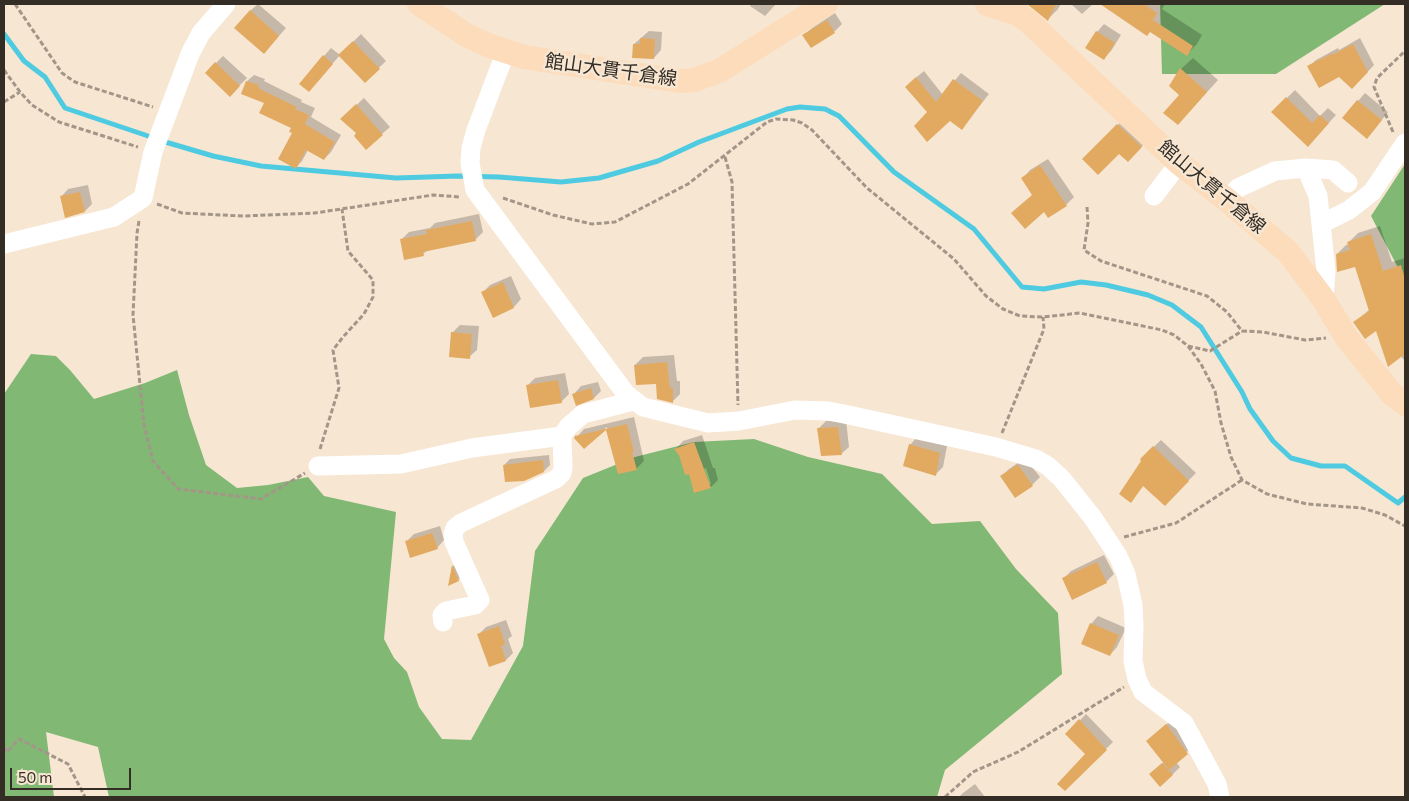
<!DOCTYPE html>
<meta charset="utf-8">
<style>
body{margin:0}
#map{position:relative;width:1409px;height:801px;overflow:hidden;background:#f7e6d2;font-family:Commissioner,sans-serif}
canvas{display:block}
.frame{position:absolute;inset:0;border:5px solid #332d26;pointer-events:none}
.scale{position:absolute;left:10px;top:768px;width:121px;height:22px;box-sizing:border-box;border:2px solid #332d26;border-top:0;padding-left:6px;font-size:15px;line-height:18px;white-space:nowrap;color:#332d26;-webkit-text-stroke:4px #f7e6d2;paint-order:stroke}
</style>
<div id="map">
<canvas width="1409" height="801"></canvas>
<div class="frame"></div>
<div class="scale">50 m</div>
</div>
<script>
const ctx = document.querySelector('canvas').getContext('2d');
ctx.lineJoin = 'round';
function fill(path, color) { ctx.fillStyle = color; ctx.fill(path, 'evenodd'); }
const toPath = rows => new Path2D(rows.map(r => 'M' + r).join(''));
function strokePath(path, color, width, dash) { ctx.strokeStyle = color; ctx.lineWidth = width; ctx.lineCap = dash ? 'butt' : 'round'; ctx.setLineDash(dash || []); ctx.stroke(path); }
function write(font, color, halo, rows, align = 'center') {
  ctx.font = font + ' Commissioner,"Noto Sans JP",sans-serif'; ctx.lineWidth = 5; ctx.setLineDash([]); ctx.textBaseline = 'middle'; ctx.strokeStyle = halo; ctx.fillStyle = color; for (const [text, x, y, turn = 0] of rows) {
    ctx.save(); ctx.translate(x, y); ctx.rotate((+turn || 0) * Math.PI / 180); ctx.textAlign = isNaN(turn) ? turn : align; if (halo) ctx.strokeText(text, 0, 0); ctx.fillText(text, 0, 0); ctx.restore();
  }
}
const forest = toPath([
 [1160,4,1385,4,1276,74,1162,74],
 [1405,164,1405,281,1371,216],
 [31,354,56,356,70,370,94,399,145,383,177,370,189,415,206,465,237,488,268,485,308,477,324,496,396,512,384,639,394,658,407,672,419,707,442,739,471,740,523,646,535,551,583,478,635,457,694,442,754,439,808,457,882,474,932,524,980,521,1016,569,1058,613,1062,674,945,770,937,797,109,797,98,747,46,732,54,797,4,797,4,394]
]);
const shadow = toPath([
 [258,4,286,28,271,45,250,11],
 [751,4,776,4,765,16,750,6],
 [1034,4,1061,4,1058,9,1048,19,1033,7],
 [1071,4,1093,4,1082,14],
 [1102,4,1165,4,1162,9,1202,35,1197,44,1187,54,1150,31,1147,35],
 [835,13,842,24,834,32,811,46,804,35,812,28],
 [1104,24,1121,35,1111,51,1104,58,1097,32],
 [649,31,662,32,661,50,654,58,634,44],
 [361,34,386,61,365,81,340,55,316,83,324,56,331,48,340,55],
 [1360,38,1374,65,1359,81,1309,66,1316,60,1338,48,1339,50],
 [223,56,247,78,230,95,207,72],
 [1193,58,1218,80,1189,112,1181,95,1171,85,1181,69],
 [924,71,943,95,961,73,989,94,962,128,950,119,929,112,913,80],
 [254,75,265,79,264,81,302,100,301,102,315,108,311,117,341,135,331,152,324,159,308,150,302,161,296,167,293,128,247,81],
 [1295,90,1320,116,1328,108,1336,115,1315,138,1273,112],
 [1365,93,1388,112,1374,130,1358,101],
 [364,98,390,127,382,134,357,132,349,112],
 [1130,113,1153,135,1128,161,1119,152,1084,159],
 [1048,159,1074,197,1066,205,1048,216,1023,178,1030,170],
 [88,185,92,204,85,211,61,197,68,189],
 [479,214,483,232,475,240,428,250,423,254,401,240,409,232,430,228,435,223],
 [1380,226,1392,262,1405,258,1405,361,1376,329,1355,322,1370,309,1356,266,1337,254,1346,245,1349,244,1349,242,1358,233],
 [511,276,521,299,514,307,494,316,483,292,490,285],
 [460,325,479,326,477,350,469,357,452,333],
 [674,355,677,381,680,381,680,394,673,401,657,382,635,365,643,357],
 [565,373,569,394,561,402,528,385,535,378],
 [598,382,601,391,594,398,574,394,581,386],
 [634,417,644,461,636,469,619,473,607,427,584,448,576,438,584,429],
 [846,420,849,447,841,454,819,428,826,421],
 [702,435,713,468,715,468,718,480,711,487,690,472,676,449,683,441],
 [706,468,711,484,709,484,704,469],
 [917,437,947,446,943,467,935,475,910,445],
 [1161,440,1196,473,1165,504,1144,485,1131,501,1143,461,1141,459],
 [549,455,550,465,544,471,504,465,510,459],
 [1025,458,1040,477,1032,485,1002,476,1009,469],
 [440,526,444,540,437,548,406,542,414,534],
 [1104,555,1114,574,1106,582,1063,579,1071,571],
 [460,559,466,572,458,580,450,584,453,566],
 [1098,616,1126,628,1117,647,1110,655,1091,624],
 [506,620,512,636,508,639,513,653,506,660,489,666,479,634,486,627],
 [1086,714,1113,742,1065,789,1087,754,1067,734],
 [1174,718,1194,745,1176,762,1180,767,1172,775,1158,767,1164,762,1155,734],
 [975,784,985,797,959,797,963,793]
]);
const stream = toPath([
 [4,34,24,61,45,77,65,108,154,138],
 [162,141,213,156,261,166,396,178,458,176,499,177,561,182,599,178,658,161,699,142,787,109,800,107,825,109,839,116,894,172,974,229,1022,287,1044,289,1081,282,1106,285,1148,295,1172,305,1201,327,1242,392,1250,409,1273,441,1291,458,1321,466,1345,466,1398,503,1405,497]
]);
const building = toPath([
 [1027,4,1056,4,1048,21],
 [1100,4,1144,4,1157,13,1153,20,1193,46,1187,56,1150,32,1147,36],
 [250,10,279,36,264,54,234,28],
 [827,20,835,33,811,48,802,35],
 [1096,31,1115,43,1104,60,1085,48],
 [640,38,655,39,654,59,632,58,633,44,640,44],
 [353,41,380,69,365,83,338,55],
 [1353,44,1368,72,1352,89,1339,77,1319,88,1307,66,1331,54,1332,55],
 [323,55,333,64,309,92,299,84],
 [215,62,240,86,230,97,205,73],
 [1180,68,1207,92,1178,125,1163,113,1179,95,1169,86],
 [916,77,936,102,953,79,983,101,962,130,950,121,927,142,914,126,927,112,905,87],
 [246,81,259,85,258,88,297,107,295,109,309,115,305,124,335,142,324,160,306,150,296,169,278,159,292,133,289,132,291,128,259,113,264,103,241,94],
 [1286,97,1312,123,1320,115,1329,123,1308,147,1271,112],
 [1357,100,1382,120,1367,139,1342,118],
 [356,104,383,135,366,150,354,136,356,133,340,119],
 [1117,124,1142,147,1128,162,1119,154,1098,175,1082,159],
 [1040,165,1067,206,1048,218,1044,212,1025,229,1011,213,1032,195,1021,178],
 [80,192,85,212,65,218,60,196],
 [472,221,476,241,423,252,424,256,404,260,400,239,427,234,426,230],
 [1371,234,1383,271,1401,265,1405,279,1405,354,1388,367,1376,331,1365,339,1353,322,1369,311,1355,267,1337,272,1336,254,1350,250,1347,242],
 [503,282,514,308,493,318,481,292],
 [451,332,472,334,470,359,449,357],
 [667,362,670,388,673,388,673,403,657,399,656,384,636,385,634,365],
 [558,380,562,403,530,408,526,385],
 [591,388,594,399,576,406,572,394],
 [627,424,634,452,632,452,637,470,618,474,606,430,584,449,574,438,575,436],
 [838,427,842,455,821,456,817,428],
 [694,442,711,488,694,493,689,474,685,475,679,455,674,449],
 [909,444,940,453,936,476,903,466],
 [1153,446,1189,481,1165,506,1143,486,1131,503,1119,494,1141,461,1140,459],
 [543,460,544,472,524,481,505,482,503,465],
 [1017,465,1019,466,1033,486,1015,498,1000,476],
 [432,533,438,549,410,558,405,541],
 [1097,562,1107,583,1072,600,1062,578],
 [452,565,459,581,448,586],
 [1090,623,1119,635,1110,656,1081,644],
 [499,626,505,644,501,646,506,661,489,667,477,634],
 [1079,719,1107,750,1065,791,1057,784,1085,754,1065,734],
 [1166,724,1188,754,1169,770,1146,741],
 [1162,763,1173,775,1160,787,1149,774]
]);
const path = toPath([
 [15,4,62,73,69,78,75,82,153,107],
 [4,70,20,92,32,105,59,122,138,147],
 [4,102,20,92],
 [1393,132,1374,87,1377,78,1405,51],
 [725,157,732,182,738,405],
 [503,198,553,215,592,224,615,222,688,184,767,122,776,119,793,120,802,123,812,130,867,188,954,259,986,296,1003,309,1020,316,1043,317,1080,313,1162,330,1174,335,1188,346,1201,364,1215,391,1221,423,1231,457,1242,480,1267,494,1307,504,1362,508,1385,515,1405,526],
 [157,204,182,213,243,216,315,213,433,195,460,197],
 [1087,207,1088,223,1084,250,1101,261,1207,296,1227,312,1242,331,1263,332,1305,340,1326,338],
 [139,221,137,233,133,315,144,425,153,461,178,489,261,499,305,473],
 [1188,346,1210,351,1242,331],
 [1002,433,1044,329,1043,317],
 [320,449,339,388,333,350,343,337,364,314,373,297,373,280,348,251,342,209],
 [1124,537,1176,523,1242,480],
 [4,747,7,752,19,739,68,764,85,797],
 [945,797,973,772,1018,752,1124,687]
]);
const minor = toPath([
 [506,51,476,130,471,148,470,163,475,190,626,394,643,407,708,423,739,421,795,410,828,411,844,414,996,447,1036,459,1048,466,1062,479,1093,518,1118,556,1126,574,1133,605,1134,625,1133,661,1137,679,1143,692,1184,723,1217,784,1220,797],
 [1306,168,1318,196,1326,271,1324,300],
 [1154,196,1179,163],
 [1227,200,1238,188,1275,171,1306,168,1333,170,1348,183],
 [1321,224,1349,210,1372,192,1405,143],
 [4,244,114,217,143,198,153,152,190,54,201,33,226,4],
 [318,466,401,464,472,448,562,436],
 [443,622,442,615,446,611,475,605,480,600,454,542,453,534,455,528,461,523,556,479,562,473,563,468,562,436,568,427,583,414,633,401]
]);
const major = toPath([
 [419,4,468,36,490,46,524,57,680,81,694,80,719,71,826,4],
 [987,4,1018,14,1030,23,1179,163,1227,200,1288,252,1324,300,1346,337,1392,394,1405,404]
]);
const streetNames = [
 ["館山大貫千倉線",611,70,8],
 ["館山大貫千倉線",1212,187,40]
];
fill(forest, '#80b874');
fill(shadow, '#0003');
strokePath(stream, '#4ecbe0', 5);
fill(building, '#e2aa60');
strokePath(path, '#a39688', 3, [5, 2.5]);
strokePath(minor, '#fff', 19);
strokePath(major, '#fcdcba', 24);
write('19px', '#332d26', '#f7e6d2', streetNames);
</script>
